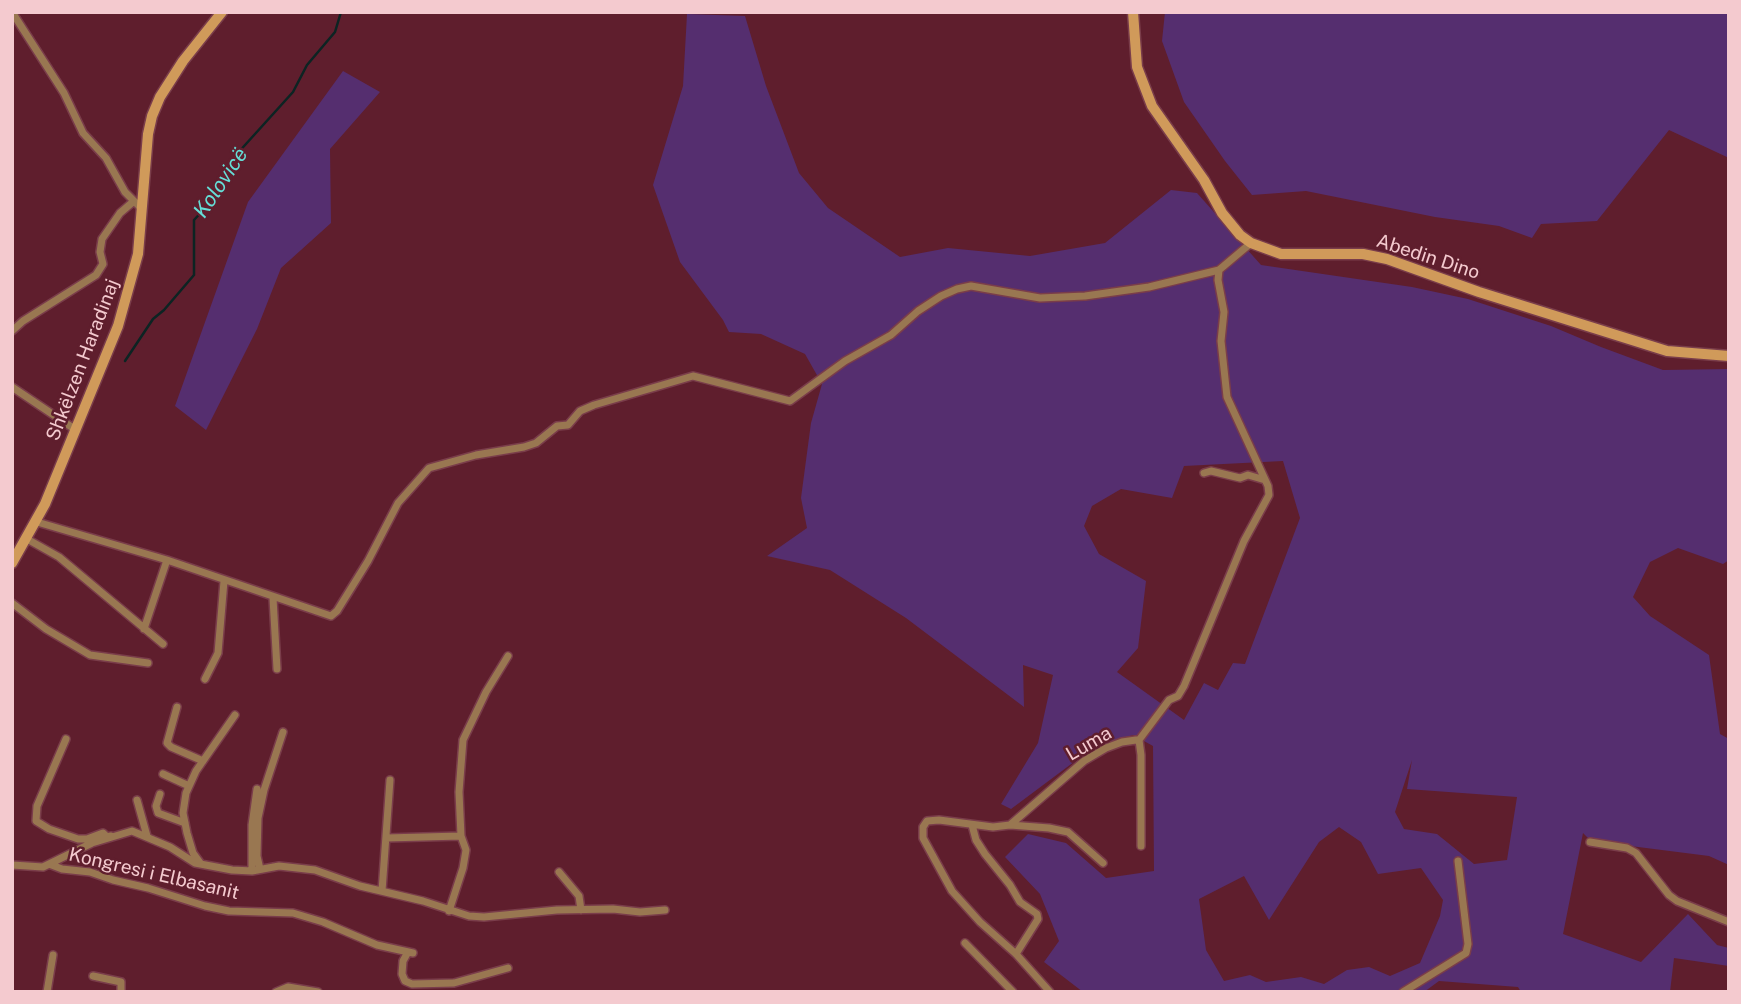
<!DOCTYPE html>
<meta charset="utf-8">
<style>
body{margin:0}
#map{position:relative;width:1741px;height:1004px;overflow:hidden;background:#5f1e2d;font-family:"Public Sans",sans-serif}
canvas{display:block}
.frame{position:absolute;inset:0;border:14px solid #f4cacf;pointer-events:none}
</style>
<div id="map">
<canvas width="1741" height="1004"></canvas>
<div class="frame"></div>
</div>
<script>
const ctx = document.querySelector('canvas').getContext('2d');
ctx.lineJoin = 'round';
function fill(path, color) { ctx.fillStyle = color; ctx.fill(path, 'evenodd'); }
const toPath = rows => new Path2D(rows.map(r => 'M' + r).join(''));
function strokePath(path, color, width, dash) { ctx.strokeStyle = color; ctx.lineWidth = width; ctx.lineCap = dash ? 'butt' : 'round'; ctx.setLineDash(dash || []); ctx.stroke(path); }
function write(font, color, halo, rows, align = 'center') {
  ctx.font = font + ' "Public Sans",sans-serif'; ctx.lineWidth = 5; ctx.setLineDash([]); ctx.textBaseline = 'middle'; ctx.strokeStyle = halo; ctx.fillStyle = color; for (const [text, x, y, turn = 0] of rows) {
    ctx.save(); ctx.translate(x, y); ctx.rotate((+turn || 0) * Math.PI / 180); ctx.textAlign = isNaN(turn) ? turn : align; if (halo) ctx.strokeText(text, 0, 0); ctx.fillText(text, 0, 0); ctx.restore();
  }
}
const green = toPath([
 [1165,12,1729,12,1729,158,1669,130,1597,221,1541,224,1532,238,1499,226,1435,217,1306,191,1252,195,1225,161,1184,102,1162,41],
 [687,14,745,16,766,86,799,173,828,208,900,257,948,248,1030,256,1105,243,1171,190,1197,193,1261,265,1412,287,1468,299,1551,326,1601,347,1663,370,1729,369,1729,560,1723,564,1678,548,1650,562,1633,597,1650,616,1709,655,1720,734,1729,739,1729,865,1709,856,1591,841,1583,833,1563,934,1641,962,1688,914,1717,945,1729,948,1729,966,1674,958,1670,992,1521,992,1518,987,1439,981,1424,992,1083,992,1044,962,1059,941,1040,894,1005,857,1028,834,1066,843,1106,878,1154,871,1153,746,1133,735,1094,747,1011,809,1001,804,1038,743,1053,675,1023,665,1024,707,906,618,830,570,767,556,807,528,801,498,811,423,822,384,805,354,761,334,729,332,723,320,680,262,653,185,683,86],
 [1283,461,1300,518,1245,664,1233,663,1218,690,1204,683,1184,720,1117,672,1138,648,1146,581,1099,554,1084,526,1092,506,1121,489,1172,498,1184,466],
 [1412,760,1407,789,1517,797,1507,860,1474,864,1437,834,1404,829,1395,812],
 [1339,827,1361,842,1378,874,1421,868,1443,900,1440,916,1420,963,1390,976,1369,967,1347,970,1324,984,1301,977,1266,982,1250,975,1224,981,1206,950,1199,899,1244,876,1269,920,1319,842],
 [343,71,380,92,330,149,331,223,281,268,257,329,206,430,175,406,248,202]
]);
const stream = toPath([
 [125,361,153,319,164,310,194,275,194,220,218,194,236,155,293,92,307,65,335,32,341,12]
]);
const street = toPath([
 [12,12,64,93,83,133,106,158,125,192,142,209],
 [12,331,23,321,96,275,103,264,100,252,102,239,120,213,134,201],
 [12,387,76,430],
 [1204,473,1211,471,1240,478,1248,475,1265,480],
 [37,522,167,560,331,616,337,611,368,561,398,503,429,468,476,455,524,447,536,443,557,426,568,425,580,411,594,405,693,376,790,401,845,361,891,335,918,311,941,296,957,289,971,286,1040,298,1085,296,1149,287,1219,270],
 [27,539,59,557,163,644],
 [273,598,277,669],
 [12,603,46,629,90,655,148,663],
 [144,629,167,560],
 [205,679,218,653,224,581],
 [177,707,167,743,171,747,203,761],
 [66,739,37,806,36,821,49,829,78,839,87,839,103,833,107,837,111,836],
 [1139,740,1169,700,1178,696,1184,686,1244,541,1269,495,1268,486,1227,397,1221,341,1224,312,1218,280,1219,270,1251,243],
 [163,774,189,786],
 [160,794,156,806,158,813,185,823],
 [137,800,147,836],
 [972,825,976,840,985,854,1010,885,1020,902,1037,914,1038,919,1016,954],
 [1010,825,1084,761,1106,748,1122,742,1136,740,1139,740,1141,755,1141,846],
 [386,838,461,836],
 [1590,842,1627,848,1636,853,1669,895,1677,901,1729,922],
 [49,864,62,869,90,872,113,880,148,888,205,906,229,911,293,913,323,922,377,945,413,953],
 [201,864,193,853,187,833,183,813,186,793,196,771,235,715],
 [12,865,43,867,92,843,132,831,170,847,195,863,232,870,252,871,279,866,315,870,360,886,423,901,469,916,484,917,557,910,613,909,640,912,665,910],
 [260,869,257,856,258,818,264,790,283,732],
 [252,871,252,825,257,789],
 [559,872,579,896,581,910],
 [382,891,390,780],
 [449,911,463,868,466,850,461,836,459,792,463,740,486,692,508,656],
 [965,943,1013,992],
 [408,952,403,961,402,974,405,981,412,984,454,983,508,968],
 [93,976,121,982,121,992],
 [47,992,53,955],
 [276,992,288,987,318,992],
 [1050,992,1016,954,980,922,952,891,923,838,923,827,927,821,939,820,993,827,1010,825,1049,828,1068,832,1103,863],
 [1403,992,1466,953,1468,944,1458,861]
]);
const secondary = toPath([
 [1133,12,1137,67,1152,106,1204,180,1222,213,1240,235,1251,243,1281,254,1363,254,1387,259,1479,292,1667,351,1729,356],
 [12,563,45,504,118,326,138,254,148,134,152,116,160,97,183,61,222,12]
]);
const streetNames = [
 ["Abedin Dino",1428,257,18],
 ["Shkëlzen Haradinaj",83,360,-69],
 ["Luma",1089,744,-30],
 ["Kongresi i Elbasanit",154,874,13]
];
const waterNames = [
 ["Kolovicë",221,183,-56]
];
fill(green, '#552e6f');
strokePath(stream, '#0c2423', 2.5);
strokePath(street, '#7a3d4a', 10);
strokePath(secondary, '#7a3d4a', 13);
strokePath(street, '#997751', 7);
strokePath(secondary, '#d09a5a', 10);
write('19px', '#f4cacf', '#5f1e2d', streetNames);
write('italic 21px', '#65ded7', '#5f1e2d', waterNames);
</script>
